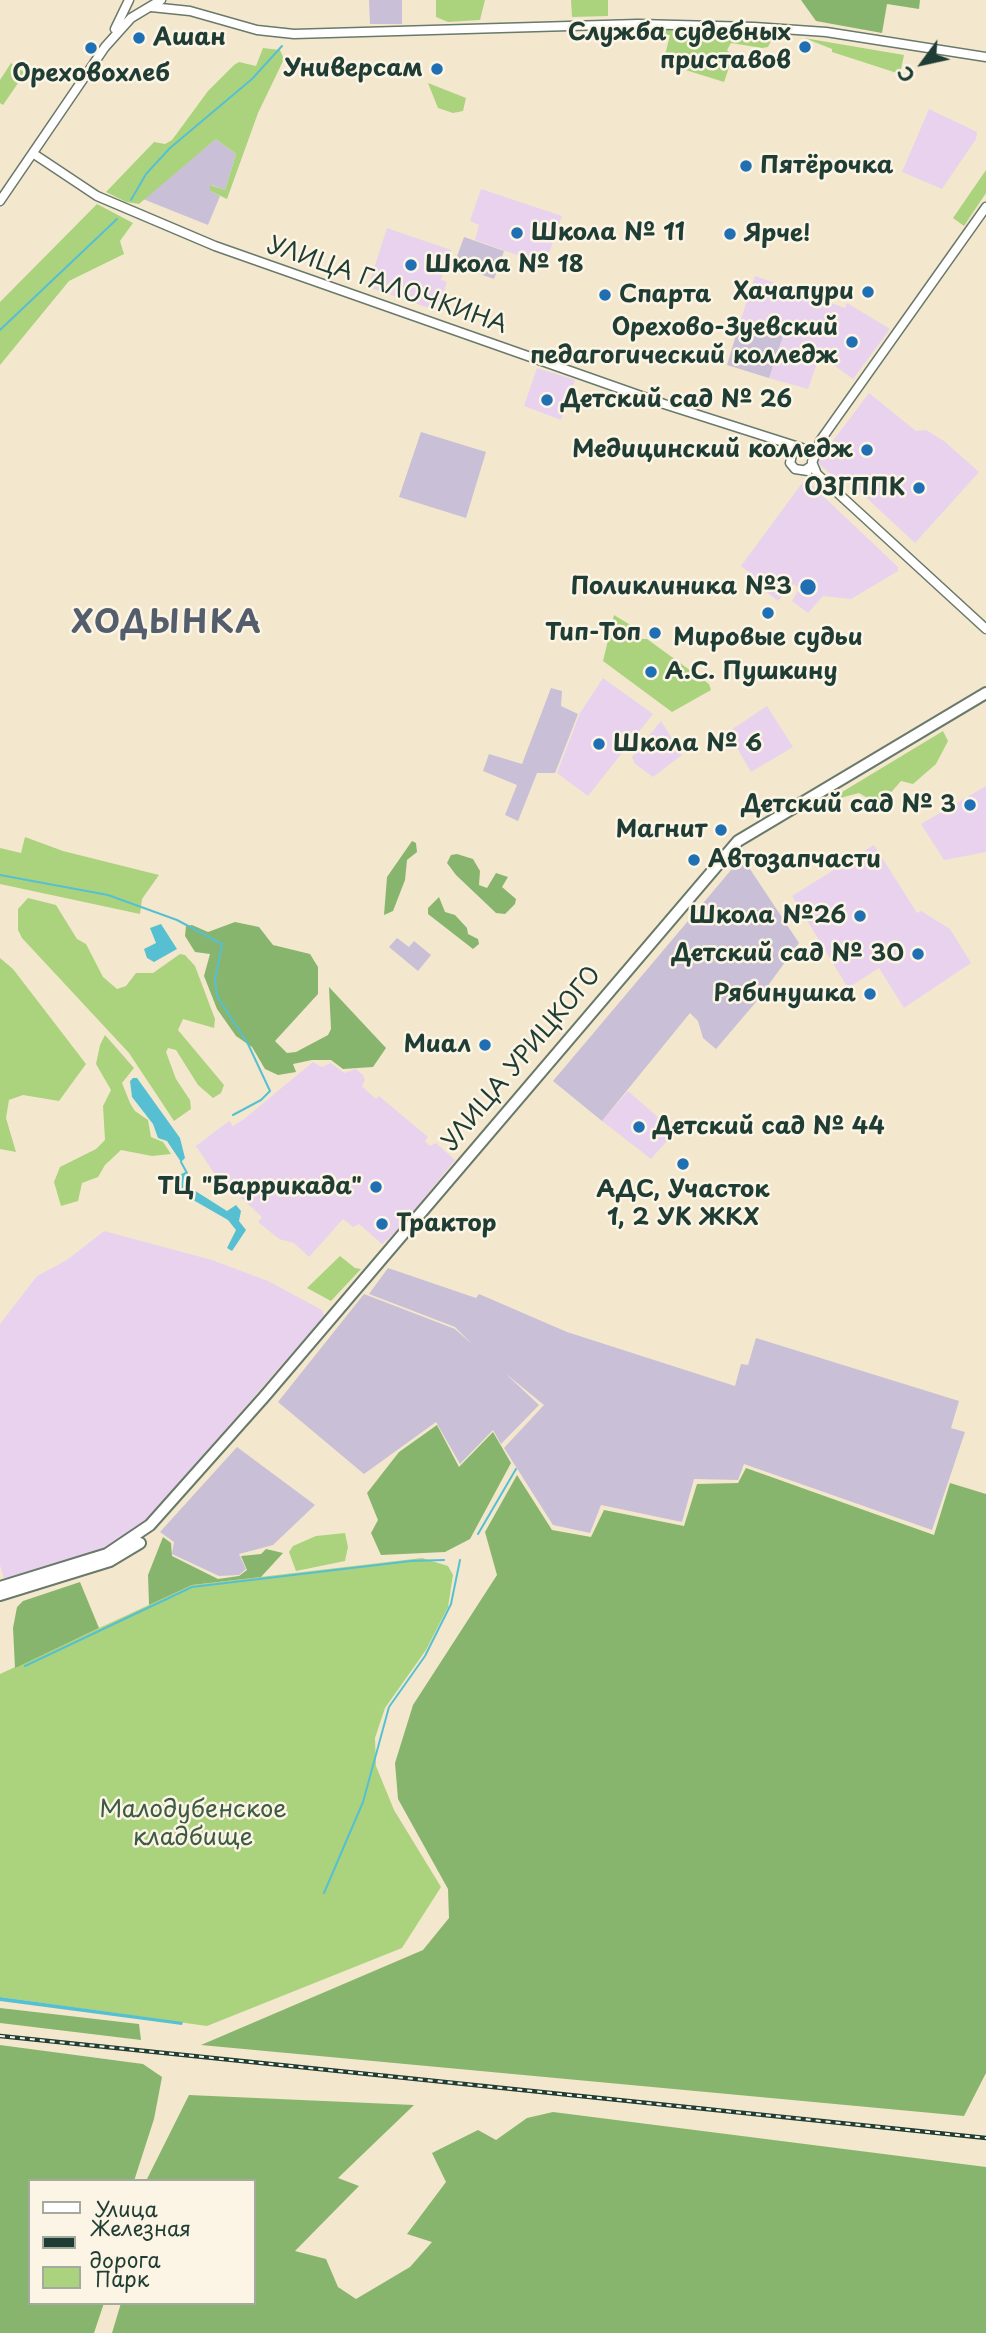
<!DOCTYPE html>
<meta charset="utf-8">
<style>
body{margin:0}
#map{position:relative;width:986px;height:2333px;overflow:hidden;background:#f3e8cd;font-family:"Playpen Sans",sans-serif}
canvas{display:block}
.legend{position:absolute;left:28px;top:2179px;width:228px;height:126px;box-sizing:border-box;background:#fcf5e5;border:2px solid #a4ab9e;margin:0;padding:9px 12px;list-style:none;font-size:21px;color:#1f3d34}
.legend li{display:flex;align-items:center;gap:14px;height:35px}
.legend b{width:35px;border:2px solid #a4ab9e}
.north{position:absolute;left:888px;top:28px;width:70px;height:70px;-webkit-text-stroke:5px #fcf5e5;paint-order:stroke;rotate:237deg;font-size:19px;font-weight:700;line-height:28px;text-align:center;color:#1f3d34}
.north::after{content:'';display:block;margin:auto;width:24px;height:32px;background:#1f3d34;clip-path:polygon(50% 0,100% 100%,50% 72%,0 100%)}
</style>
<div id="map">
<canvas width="986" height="2333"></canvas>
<ul class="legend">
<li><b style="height:9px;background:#fff"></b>Улица</li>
<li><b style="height:9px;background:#1f3d34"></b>Железная дорога</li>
<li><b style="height:19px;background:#abd37e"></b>Парк</li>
</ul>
<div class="north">С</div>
</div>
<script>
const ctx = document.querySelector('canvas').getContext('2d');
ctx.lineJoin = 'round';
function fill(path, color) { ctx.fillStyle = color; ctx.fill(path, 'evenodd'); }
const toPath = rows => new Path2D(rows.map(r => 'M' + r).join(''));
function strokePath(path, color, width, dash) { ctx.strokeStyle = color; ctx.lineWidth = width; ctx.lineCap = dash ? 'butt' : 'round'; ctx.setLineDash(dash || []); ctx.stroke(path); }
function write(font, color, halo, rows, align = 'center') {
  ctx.font = font + ' "Playpen Sans",sans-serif'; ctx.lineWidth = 5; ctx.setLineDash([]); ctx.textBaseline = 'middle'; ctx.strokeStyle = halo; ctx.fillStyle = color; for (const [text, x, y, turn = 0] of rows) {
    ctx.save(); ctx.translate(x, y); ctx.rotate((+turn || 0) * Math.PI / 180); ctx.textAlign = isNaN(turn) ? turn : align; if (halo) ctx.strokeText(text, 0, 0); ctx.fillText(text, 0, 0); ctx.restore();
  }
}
const built = toPath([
 [929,109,977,132,976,139,942,189,902,172],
 [481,189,562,216,545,265,475,240,479,225,470,221],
 [387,228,451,250,441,280,447,282,438,311,368,287],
 [755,276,845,308,847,303,890,329,853,379,820,355,808,389,769,378,783,336,740,322],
 [537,368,575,380,561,420,524,406],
 [869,393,916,431,926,430,944,441,979,472,915,543,844,477,839,482,817,462],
 [805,479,898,567,898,571,851,599,823,596,808,613,792,601,799,589,794,584,778,601,753,581,755,577,741,566],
 [603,678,653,714,588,796,557,773,580,713],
 [767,706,793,747,751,772,728,732],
 [661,721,682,755,653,777,635,764,632,757],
 [986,786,986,852,944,860,921,824],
 [874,845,917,913,921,911,950,929,971,963,904,1008,879,968,848,988,792,896],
 [313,1062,322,1067,331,1063,344,1073,356,1069,363,1075,365,1080,362,1086,366,1090,376,1099,379,1096,428,1137,425,1141,430,1146,436,1143,455,1160,398,1230,382,1244,359,1224,353,1227,343,1219,309,1257,294,1243,279,1239,258,1222,262,1217,214,1173,196,1146,229,1121,233,1126,244,1119],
 [628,1091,675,1132,651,1159,602,1121],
 [104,1231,212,1260,268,1281,322,1310,324,1316,140,1528,94,1555,5,1582,0,1565,0,1324,37,1276,67,1260]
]);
const industrial = toPath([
 [369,0,402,0,402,24,370,24],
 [216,139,236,154,225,190,211,185,210,191,220,196,208,225,143,199],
 [464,237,504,251,494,279,454,265],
 [740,322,783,336,769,378,727,365],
 [421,432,486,452,466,518,399,497],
 [551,688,562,691,561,706,578,714,555,773,537,773,518,821,505,815,517,785,483,771,489,754,522,764],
 [742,857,799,943,756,1002,716,1049,703,1038,698,1021,690,1013,602,1121,553,1081],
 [397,938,409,947,414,941,431,955,418,971,389,947],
 [388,1268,476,1298,479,1294,567,1332,735,1386,741,1364,748,1365,756,1338,959,1401,951,1428,965,1432,932,1530,744,1464,738,1480,694,1479,682,1522,601,1505,590,1533,553,1525,504,1448,544,1405,505,1373,539,1405,501,1444,493,1430,460,1464,436,1422,364,1474,278,1402,364,1294,455,1329,473,1345,455,1327,369,1294],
 [237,1447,315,1505,273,1545,239,1554,246,1569,239,1575,219,1576,172,1554,174,1542,160,1532]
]);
const green = toPath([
 [436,0,485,0,480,20,448,22,436,17],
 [571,0,608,0,608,16,572,17],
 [645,29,770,34,772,39,768,47,762,48,731,43,727,50,733,56,724,82,663,63,670,35,643,36],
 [804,38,904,55,900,74,832,52,832,49],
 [263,48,280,50,284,59,258,113,227,199,210,191,210,185,225,190,236,154,216,139,139,204,126,202,106,192,154,142,165,144,172,140,208,91,234,65,239,62,256,66],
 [11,63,25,73,3,105,0,103,0,80],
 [428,83,466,98,463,111,453,113,438,108],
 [986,170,986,193,964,226,953,218],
 [97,204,133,223,120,241,124,254,69,281,0,365,0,302],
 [614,615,637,629,642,639,647,639,709,684,711,690,672,712,603,661],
 [943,731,948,741,936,764,913,784,901,781,880,805,859,793,840,798,837,795],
 [25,837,63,851,159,875,142,899,140,914,0,884,0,848,21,853],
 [28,898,56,905,77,939,86,944,103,977,117,989,126,986,136,973,153,973,180,954,185,955,195,966,215,1019,214,1028,183,1019,178,1030,224,1085,221,1093,213,1098,198,1085,176,1050,168,1048,166,1052,176,1079,190,1100,191,1109,174,1121,129,1053,22,938,18,930,18,909],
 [0,958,13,969,86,1064,59,1101,23,1095,9,1100,6,1118,16,1152,0,1149],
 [105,1035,134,1068,122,1083,130,1103,135,1111,148,1120,151,1137,163,1142,171,1154,152,1156,121,1150,105,1165,98,1177,82,1183,78,1201,61,1206,54,1182,60,1167,96,1149,105,1140,103,1106,111,1090,96,1064,100,1045],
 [340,1256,355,1268,361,1269,331,1301,307,1288],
 [345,1533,348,1547,345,1561,296,1571,289,1552,293,1546,316,1536],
 [422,1558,448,1566,453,1575,448,1607,426,1650,385,1708,375,1738,376,1766,394,1810,441,1887,402,1948,207,2026,0,1997,0,1674,192,1585]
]);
const forest = toPath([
 [801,0,920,0,919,9,887,4,882,33,816,21],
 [412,841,416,843,417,852,407,860,405,880,393,911,384,915,387,877],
 [457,854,473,859,480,871,479,885,487,888,496,873,508,877,502,887,516,899,515,904,505,914,496,913,456,875,447,863,451,855],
 [439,897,445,912,455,915,467,928,468,934,478,939,479,944,473,949,428,914,428,908],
 [235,922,259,927,273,945,310,954,318,967,318,994,275,1041,287,1053,296,1052,328,1035,331,1029,329,987,386,1048,373,1067,343,1069,331,1060,312,1060,293,1064,296,1072,278,1075,265,1069,252,1047,236,1036,217,1009,204,976,210,954,195,952,185,936,186,926,192,925,208,932],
 [437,1425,459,1467,493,1432,511,1463,470,1539,445,1552,381,1555,371,1533,378,1520,367,1493,399,1452],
 [746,1468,934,1535,950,1483,986,1494,986,2073,964,2116,201,2045,423,1950,449,1918,448,1889,398,1799,395,1763,413,1705,497,1575,485,1532,517,1475,552,1530,591,1537,604,1510,684,1526,697,1484,738,1483],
 [163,1537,171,1543,172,1556,218,1579,239,1576,247,1570,241,1556,261,1554,266,1549,283,1553,261,1577,192,1585,149,1605,148,1575],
 [80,1582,99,1628,15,1668,13,1628,17,1607,23,1601],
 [0,2008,139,2024,141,2040,0,2023],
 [0,2045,143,2064,162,2077,154,2119,134,2181,30,2181,30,2303,104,2303,94,2333,0,2333],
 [189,2095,414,2105,338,2178,359,2186,295,2251,326,2259,338,2287,356,2299,410,2267,432,2242,407,2234,446,2182,432,2153,478,2130,496,2140,527,2118,553,2112,986,2167,986,2333,112,2333,121,2303,254,2303,254,2181,146,2181]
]);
const water = toPath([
 [161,924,177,949,154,962,147,958,144,949,156,943,150,928],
 [133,1078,137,1078,180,1138,185,1158,181,1162,167,1141,158,1138,153,1124,132,1097,130,1081],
 [185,1172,187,1173,185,1182,197,1192,227,1211,236,1205,241,1211,239,1221,246,1230,232,1251,227,1248,236,1230,228,1220,174,1189,178,1176],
 [0,1997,183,2022,182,2025,0,2001]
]);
const stream = toPath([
 [131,200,146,174,170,148,252,79,282,46],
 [0,330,117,219],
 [0,875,108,895,177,920,222,944,215,980,217,996,248,1044,270,1091,261,1100,233,1115],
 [181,1162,187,1173],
 [478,1534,516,1469],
 [25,1666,192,1587,411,1561,444,1560],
 [324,1893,363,1802,389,1707,425,1656,451,1604,460,1560]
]);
const secondary = toPath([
 [151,7,190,11,257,30,294,34,638,24,754,27,826,32,986,57],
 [115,29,129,0],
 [34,154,97,196,215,246,664,404,805,449,812,456],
 [0,201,105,47,131,18,161,0],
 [801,448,793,451,790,463,795,469,808,471],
 [812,462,817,474,986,629],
 [805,470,811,466,820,441,986,207]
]);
const highway = toPath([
 [0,1587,107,1554,150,1525,264,1397,738,841,986,693],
 [0,1595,110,1561,140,1543]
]);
const rail = toPath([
 [0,2036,986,2138]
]);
const markers = [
 [139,38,7,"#1f6fb2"],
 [805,47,7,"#1f6fb2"],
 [91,48,7,"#1f6fb2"],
 [437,69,7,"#1f6fb2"],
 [746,166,7,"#1f6fb2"],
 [517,233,7,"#1f6fb2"],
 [730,234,7,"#1f6fb2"],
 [411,265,7,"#1f6fb2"],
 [868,292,7,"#1f6fb2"],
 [605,295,7,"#1f6fb2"],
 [852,342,7,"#1f6fb2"],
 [547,400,7,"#1f6fb2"],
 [867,450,7,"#1f6fb2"],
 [919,488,7,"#1f6fb2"],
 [808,587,9,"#1f6fb2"],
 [768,613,7,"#1f6fb2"],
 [655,633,7,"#1f6fb2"],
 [651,672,7,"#1f6fb2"],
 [599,744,7,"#1f6fb2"],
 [970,805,7,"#1f6fb2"],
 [721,830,7,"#1f6fb2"],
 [694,860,7,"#1f6fb2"],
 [860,916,7,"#1f6fb2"],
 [918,954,7,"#1f6fb2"],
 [870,994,7,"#1f6fb2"],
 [485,1045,7,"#1f6fb2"],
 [639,1127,7,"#1f6fb2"],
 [683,1164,7,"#1f6fb2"],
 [376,1187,7,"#1f6fb2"],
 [382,1224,7,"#1f6fb2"]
];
const poiNames = [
 ["Служба судебных",791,33],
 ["приставов",791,61],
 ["Ашан",153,38,"left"],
 ["Универсам",423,69],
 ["Ореховохлеб",91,74,"center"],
 ["Пятёрочка",760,166,"left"],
 ["Школа № 11",531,233,"left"],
 ["Ярче!",744,234,"left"],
 ["Школа № 18",425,265,"left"],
 ["Хачапури",854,292],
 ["Спарта",619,295,"left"],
 ["Орехово-Зуевский",838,328],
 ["педагогический колледж",838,356],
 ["Детский сад № 26",561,400,"left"],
 ["Медицинский колледж",853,450],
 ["ОЗГППК",905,488],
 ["Поликлиника №3",792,587],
 ["Тип-Топ",641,633],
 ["Мировые судьи",768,638,"center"],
 ["А.С. Пушкину",665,672,"left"],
 ["Школа № 6",613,744,"left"],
 ["Детский сад № 3",956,805],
 ["Магнит",707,830],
 ["Автозапчасти",708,860,"left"],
 ["Школа №26",846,916],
 ["Детский сад № 30",904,954],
 ["Рябинушка",856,994],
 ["Миал",471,1045],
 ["Детский сад № 44",653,1127,"left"],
 ["ТЦ \"Баррикада\"",362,1187],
 ["АДС, Участок",683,1190,"center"],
 ["1, 2 УК ЖКХ",683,1218,"center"],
 ["Трактор",396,1224,"left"]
];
const streetNames = [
 ["УЛИЦА ГАЛОЧКИНА",387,286,19],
 ["УЛИЦА УРИЦКОГО",522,1059,-50]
];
const parkNames = [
 ["Малодубенское",193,1810],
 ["кладбище",193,1838]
];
const districtNames = [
 ["ХОДЫНКА",167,624]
];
fill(built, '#e8d2ee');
fill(industrial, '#c9bfd7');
fill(green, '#abd37e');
fill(forest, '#88b56d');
fill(water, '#56c0d2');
strokePath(stream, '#56c0d2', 2);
strokePath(secondary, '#69796a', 11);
strokePath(highway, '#69796a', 14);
strokePath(secondary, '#fff', 8);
strokePath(highway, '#fff', 10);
strokePath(rail, '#1f3d34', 4.5);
strokePath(rail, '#fcf5e5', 2, [5]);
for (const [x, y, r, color] of markers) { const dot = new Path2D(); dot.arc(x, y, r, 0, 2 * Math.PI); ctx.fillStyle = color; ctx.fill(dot); strokePath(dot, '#fcf5e5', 2.5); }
write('bold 24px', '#1f3d34', '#fcf5e5', poiNames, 'right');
write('24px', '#1f3d34', '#fcf5e5', streetNames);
write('24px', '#3b5b43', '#fcf5e5', parkNames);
ctx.letterSpacing = '2px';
write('bold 32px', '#545d6c', '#fcf5e5', districtNames);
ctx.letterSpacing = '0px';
</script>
